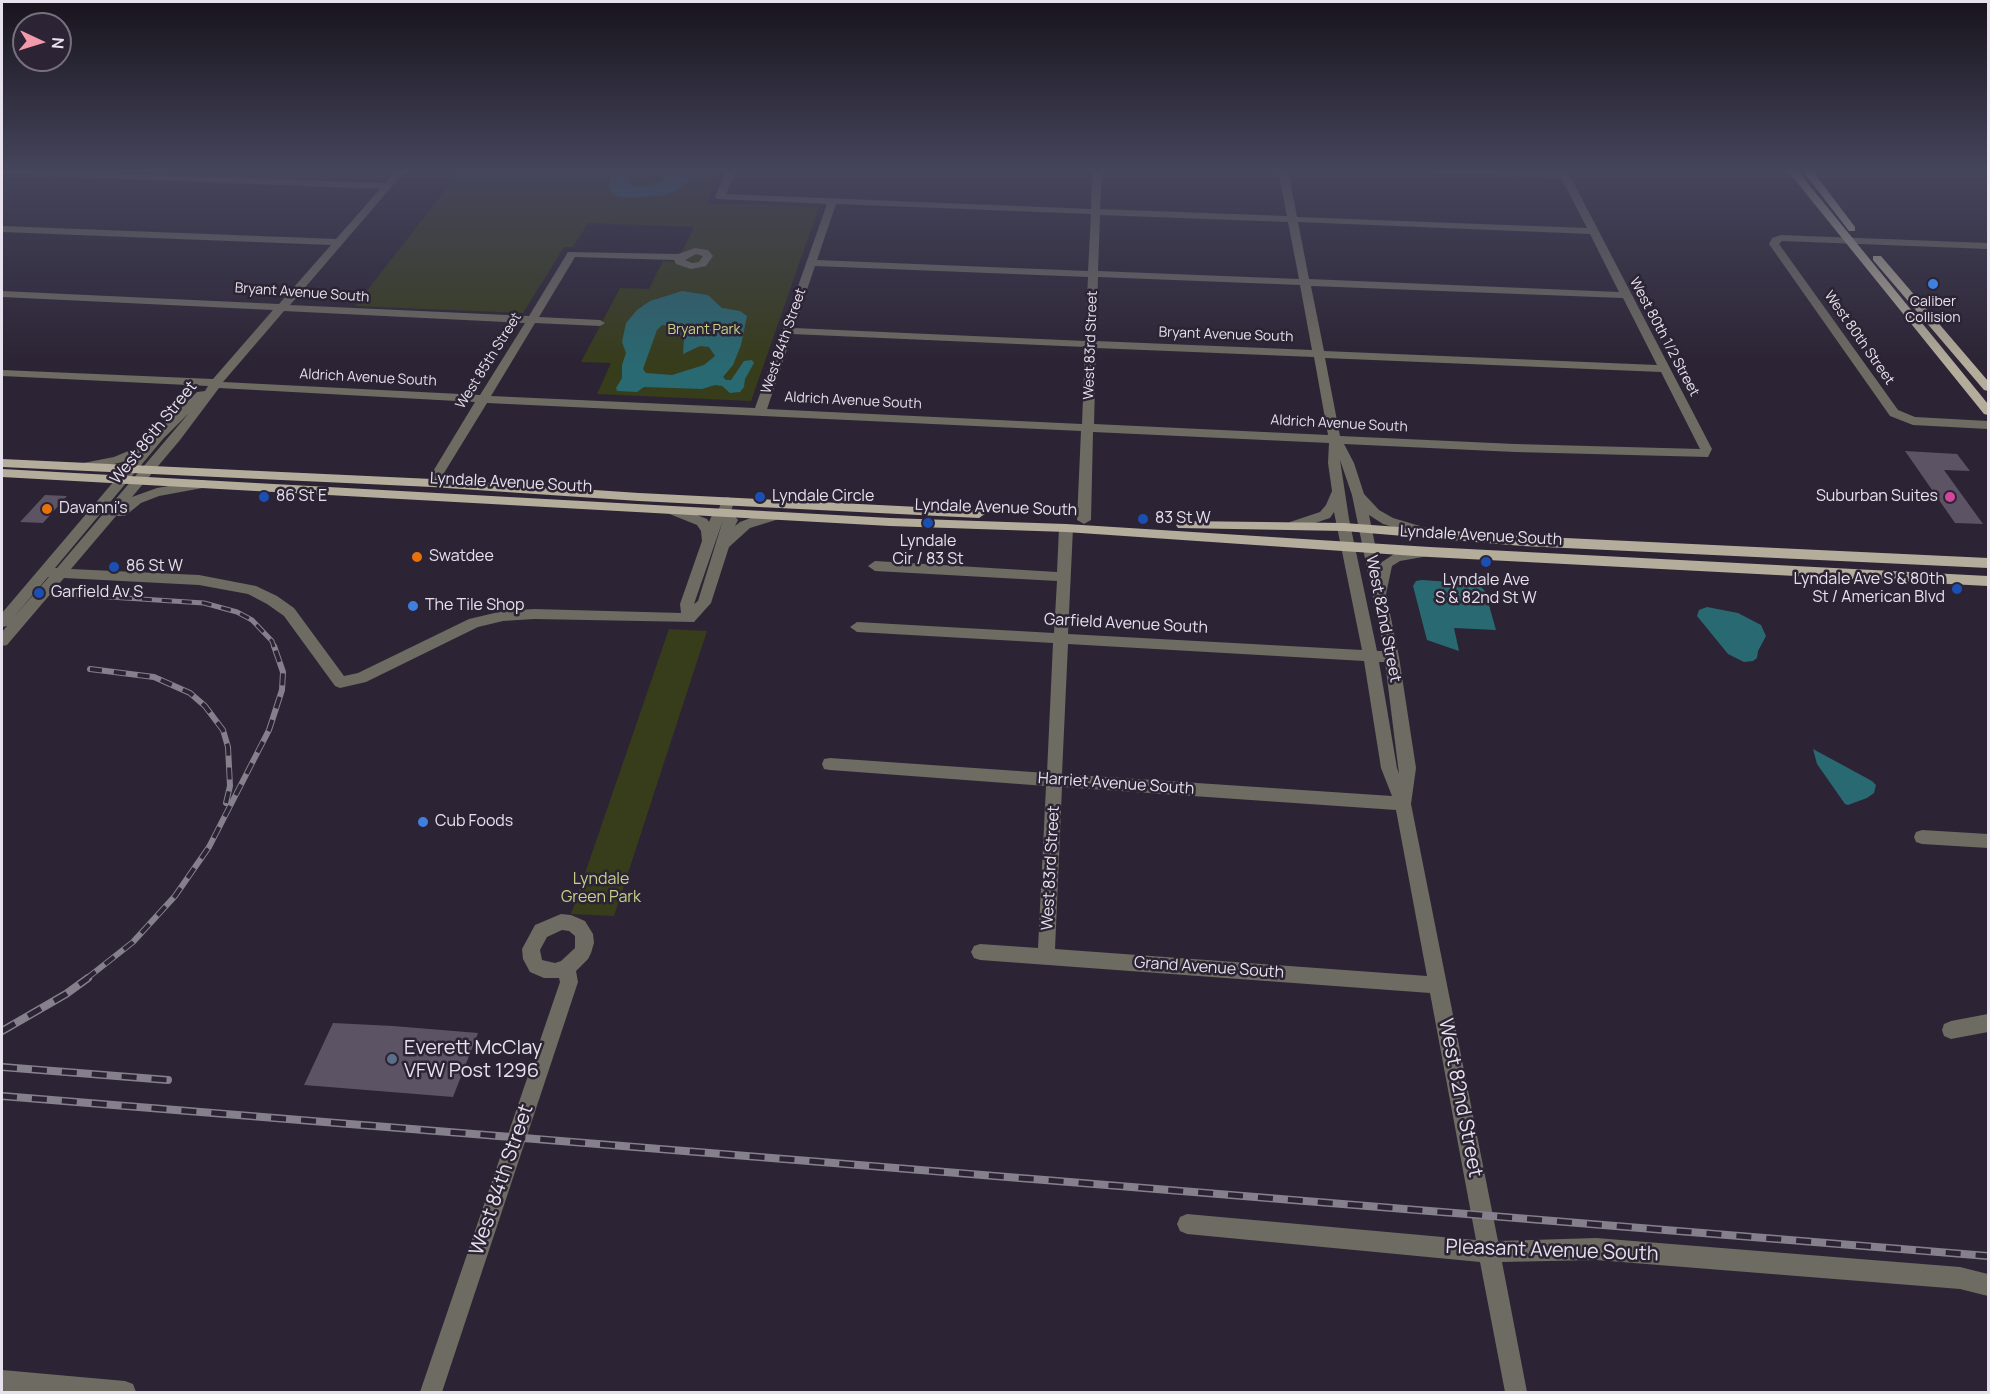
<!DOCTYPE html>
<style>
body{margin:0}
#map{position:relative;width:1990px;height:1394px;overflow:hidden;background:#2c2434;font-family:Manrope,sans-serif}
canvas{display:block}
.frame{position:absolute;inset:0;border:3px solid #e6e1ec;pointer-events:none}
.north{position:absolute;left:12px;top:12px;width:60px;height:60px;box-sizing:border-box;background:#2c2434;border:2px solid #76707e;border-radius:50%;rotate:94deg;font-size:16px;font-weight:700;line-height:24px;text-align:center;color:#e6e1ec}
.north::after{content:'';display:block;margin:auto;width:21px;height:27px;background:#f29aac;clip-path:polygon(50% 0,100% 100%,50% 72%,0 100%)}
</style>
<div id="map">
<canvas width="1990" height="1394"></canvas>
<div class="frame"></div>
<div class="north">N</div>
</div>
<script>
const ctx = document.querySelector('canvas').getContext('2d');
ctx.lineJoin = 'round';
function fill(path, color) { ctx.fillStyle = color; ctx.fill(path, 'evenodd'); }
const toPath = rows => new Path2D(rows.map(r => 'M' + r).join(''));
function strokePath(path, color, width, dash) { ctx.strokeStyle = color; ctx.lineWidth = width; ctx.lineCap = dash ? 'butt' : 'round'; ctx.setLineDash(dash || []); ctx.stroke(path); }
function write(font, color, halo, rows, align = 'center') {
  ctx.font = font + ' Manrope,sans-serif'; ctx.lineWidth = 5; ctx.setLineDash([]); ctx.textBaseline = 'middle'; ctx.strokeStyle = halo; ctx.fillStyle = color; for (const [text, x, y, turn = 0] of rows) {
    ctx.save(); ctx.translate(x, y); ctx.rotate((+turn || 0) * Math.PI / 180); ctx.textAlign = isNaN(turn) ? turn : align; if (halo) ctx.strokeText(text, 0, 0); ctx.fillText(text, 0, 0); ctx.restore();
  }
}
const green = toPath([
 [461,170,722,170,707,203,819,207,751,401,597,394,611,363,581,362,620,288,649,289,663,261,677,262,694,227,588,223,573,247,564,247,523,313,355,306],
 [669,629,707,631,614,916,571,914]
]);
const water = toPath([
 [613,170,637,170,628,176,627,181,633,186,652,185,663,181,667,174,665,170,687,170,689,180,678,190,664,195,628,198,617,196,611,191,609,185],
 [682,291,708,295,722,308,740,311,747,316,741,345,733,365,723,377,726,380,731,380,744,361,752,360,754,363,745,379,744,387,740,392,730,393,722,386,715,385,702,389,644,387,637,392,617,391,616,388,622,378,622,365,626,353,622,342,626,323,637,310,650,301],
 [662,325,672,326,684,339,683,354,700,346,709,347,715,356,704,365,672,375,646,373,643,369,657,330],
 [1422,580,1478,584,1485,591,1496,630,1454,628,1459,651,1427,640,1413,586,1416,581],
 [1707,607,1738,613,1761,625,1766,636,1758,651,1757,658,1753,661,1744,662,1728,654,1697,616,1699,610],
 [1813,749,1872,781,1876,785,1874,793,1867,798,1848,805,1845,804,1817,764]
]);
const building = toPath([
 [1905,451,1957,454,1970,471,1944,470,1983,524,1955,523],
 [45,495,67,496,43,523,20,522],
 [333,1023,393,1026,478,1033,453,1097,304,1085]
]);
const minor = toPath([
 [2,170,385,183,396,170,406,170,290,305,529,316,568,252,678,254,695,248,708,250,713,256,706,266,691,269,676,264,674,260,575,257,539,317,600,320,605,323,600,326,535,323,491,396,755,408,827,204,717,199,715,197,726,170,736,170,726,194,1091,209,1092,170,1102,170,1100,209,1287,216,1278,170,1288,170,1297,217,1587,228,1561,178,1434,173,1429,170,1558,172,1557,170,1567,170,1712,449,1708,457,1515,452,1344,444,1354,463,1364,494,1379,510,1393,518,1430,529,1432,532,1425,537,1383,524,1369,515,1379,564,1397,552,1429,547,1436,552,1434,555,1400,561,1392,566,1386,594,1399,657,1416,768,1411,804,1498,1241,1596,1238,1960,1267,1988,1274,1988,1296,1960,1289,1596,1260,1502,1262,1527,1392,1505,1392,1480,1262,1187,1234,1180,1231,1177,1224,1180,1217,1187,1214,1476,1240,1430,993,980,960,974,958,971,952,974,946,980,944,1038,948,1046,786,830,770,824,769,822,764,824,759,830,758,1047,773,1053,643,857,632,850,627,857,622,1054,633,1057,581,875,571,868,566,875,561,1057,572,1059,528,1066,524,1073,528,1068,634,1362,650,1334,512,1330,518,1300,528,1295,529,1288,525,1290,522,1320,512,1326,505,1332,491,1328,463,1329,443,1093,432,1091,520,1084,524,1077,520,1081,431,487,403,436,486,432,487,426,483,475,402,219,388,180,440,132,497,157,488,204,480,210,484,208,487,159,496,141,503,125,516,116,516,71,569,199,575,256,586,277,596,294,608,344,676,358,673,469,619,503,611,534,609,681,613,680,604,702,541,701,531,697,525,667,513,666,510,667,507,677,507,707,519,709,522,712,515,718,511,723,498,728,497,734,501,731,512,738,520,735,526,740,522,761,514,774,512,781,516,779,519,750,528,729,547,711,603,694,622,534,619,503,621,478,627,366,682,340,688,335,686,284,616,267,604,248,594,199,585,64,578,7,645,2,646,2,632,7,626,2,627,2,613,132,460,87,470,81,466,83,463,114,457,145,444,197,392,205,391,208,386,2,376,2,370,213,379,273,310,2,297,2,291,279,304,331,245,2,232,2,226,336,239,380,189,2,174,2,170],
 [836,204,1091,214,1088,271,817,260,836,204],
 [1100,215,1288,222,1299,279,1098,271,1100,215],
 [1298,222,1590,234,1619,292,1309,279,1298,222],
 [696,254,703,256,699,262,692,263,685,260,696,254],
 [815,266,1088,277,1085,341,794,328,815,266],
 [1098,277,1300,285,1312,350,1096,341,1098,277],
 [1311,286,1623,298,1657,365,1324,351,1311,286],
 [284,311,525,323,480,395,223,382,284,311],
 [792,334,1085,347,1082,424,767,409,792,334],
 [1096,348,1314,357,1328,435,1094,424,1096,348],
 [1325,358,1661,372,1700,449,1515,444,1340,436,1325,358],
 [189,413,57,568,55,568,163,439,189,413],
 [1340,460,1352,495,1384,651,1377,651,1349,519,1340,460],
 [723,520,698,601,694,604,723,520],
 [48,577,49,577,12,619,48,577],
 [1068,644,1364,661,1381,768,1392,796,1062,774,1068,644],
 [1379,662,1385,662,1399,774,1397,768,1379,662],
 [1062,787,1396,810,1427,976,1055,949,1062,787],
 [1781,235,1988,243,1988,249,1782,241,1779,244,1898,410,1915,417,1988,421,1988,429,1913,425,1890,416,1769,244,1772,238,1781,235],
 [1922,830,1988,834,1988,848,1922,844,1916,842,1914,837,1916,832,1922,830],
 [561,914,571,915,585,921,593,934,594,943,591,953,588,959,576,971,578,982,442,1392,420,1392,560,982,559,978,544,978,530,972,523,959,522,949,535,925,561,914],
 [562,930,569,931,575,936,575,948,561,961,555,963,542,960,540,950,547,937,562,930],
 [1988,1014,1988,1032,1951,1039,1944,1036,1942,1030,1944,1024,1951,1021,1988,1014],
 [2,1370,125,1381,133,1384,136,1392,2,1392,2,1370]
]);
const major = toPath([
 [1787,170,1797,170,1988,404,1988,415,1984,414,1787,170],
 [1802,170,1812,170,1855,227,1855,231,1849,231,1802,170],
 [1873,256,1881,256,1988,381,1988,391,1984,390,1873,260,1873,256],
 [2,459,432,479,639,493,979,510,985,514,979,518,639,501,432,487,2,467,2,459],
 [2,469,890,518,1066,524,1430,547,1988,576,1988,586,1430,557,1066,532,890,526,2,477,2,469],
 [1183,521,1344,523,1523,536,1988,558,1988,568,1523,546,1344,531,1178,528,1176,525,1183,521]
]);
const railFar2 = toPath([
 [62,594,204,603,237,612,252,620,272,641,274,647]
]);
const railFar1 = toPath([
 [90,669,154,677,190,693,205,706,223,730,228,747,230,786,226,803],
 [86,979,133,942,175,896,209,847,269,730,282,690,283,672,274,646]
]);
const rail = toPath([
 [2,1031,66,994,88,978],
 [2,1067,168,1080],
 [2,1096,1988,1256]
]);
const markers = [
 [1933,284,6,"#3f7fe0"],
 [264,497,6,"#1a4fb4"],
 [760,497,6,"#1a4fb4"],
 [1950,497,6,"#d1479c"],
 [47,509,6,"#e8710a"],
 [1143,519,6,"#1a4fb4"],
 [928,523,6,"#1a4fb4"],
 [417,557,6,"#e8710a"],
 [1486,562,6,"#1a4fb4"],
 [114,567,6,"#1a4fb4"],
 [1957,589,6,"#1a4fb4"],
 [39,593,6,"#1a4fb4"],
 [413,606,6,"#3f7fe0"],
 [423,822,6,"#3f7fe0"],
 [392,1059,6,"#5c6f8a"]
];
const farStreetnames = [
 ["Bryant Avenue South",302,293,4],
 ["Bryant Avenue South",1226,335,2],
 ["West 80th 1/2 Street",1664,337,62],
 ["West 80th Street",1859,338,55],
 ["West 84th Street",784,341,-71],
 ["West 83rd Street",1091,345,-88],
 ["West 85th Street",489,361,-58],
 ["Aldrich Avenue South",368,378,3],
 ["Aldrich Avenue South",853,401,3],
 ["Aldrich Avenue South",1339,424,3]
];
const farPoinames = [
 ["Caliber",1933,302],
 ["Collision",1933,318]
];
const farParknames = [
 ["Bryant Park",704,330]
];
const streetNames = [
 ["West 86th Street",154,433,-51],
 ["Lyndale Avenue South",511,483,3],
 ["Lyndale Avenue South",996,508,2],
 ["Lyndale Avenue South",1481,536,3],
 ["West 82nd Street",1383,619,79],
 ["Garfield Avenue South",1126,624,3],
 ["Harriet Avenue South",1116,784,4],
 ["West 83rd Street",1051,868,-87],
 ["Grand Avenue South",1209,968,4]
];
const poiNames = [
 ["86 St E",276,497],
 ["Lyndale Circle",772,497],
 ["Suburban Suites",1938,497,"right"],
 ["Davanni's",59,509],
 ["83 St W",1155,519],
 ["Lyndale",928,542,"center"],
 ["Cir / 83 St",928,560,"center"],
 ["Swatdee",429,557],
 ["86 St W",126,567],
 ["Lyndale Ave S & 80th",1945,580,"right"],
 ["St / American Blvd",1945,598,"right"],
 ["Lyndale Ave",1486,581,"center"],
 ["S & 82nd St W",1486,599,"center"],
 ["Garfield Av S",51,593],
 ["The Tile Shop",425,606],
 ["Cub Foods",435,822]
];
const parkNames = [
 ["Lyndale",601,880],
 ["Green Park",601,898]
];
const nearPoinames = [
 ["Everett McClay",404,1048],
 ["VFW Post 1296",404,1071]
];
const nearStreetnames = [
 ["West 82nd Street",1460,1098,79],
 ["West 84th Street",502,1180,-71],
 ["Pleasant Avenue South",1552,1251,2]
];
fill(green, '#373c1b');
fill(water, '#296971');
fill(building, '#5c5365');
fill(minor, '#6e6b62');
fill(major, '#b4ad9b');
strokePath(railFar2, '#86808d', 5);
strokePath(railFar1, '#86808d', 6);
strokePath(rail, '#86808d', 8);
strokePath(railFar2, '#2c2434', 3, [10]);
strokePath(railFar1, '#2c2434', 4, [12]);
strokePath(rail, '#2c2434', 5, [15]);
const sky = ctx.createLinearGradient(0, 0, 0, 365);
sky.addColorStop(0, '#18141d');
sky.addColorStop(0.47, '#45455c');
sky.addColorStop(1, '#45455c00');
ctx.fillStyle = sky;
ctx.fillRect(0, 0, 1990, 365);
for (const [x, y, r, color] of markers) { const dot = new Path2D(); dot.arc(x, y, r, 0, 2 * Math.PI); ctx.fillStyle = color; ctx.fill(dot); strokePath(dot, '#2c2434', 2); }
write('14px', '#e6e1ec', '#2c2434', farStreetnames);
write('14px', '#e6e1ec', '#2c2434', farPoinames);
write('14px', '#c6d188', '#2c2434', farParknames);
write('16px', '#e6e1ec', '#2c2434', streetNames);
write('16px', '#e6e1ec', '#2c2434', poiNames, 'left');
write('16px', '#c6d188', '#2c2434', parkNames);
write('20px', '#e6e1ec', '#2c2434', nearPoinames, 'left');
write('20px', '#e6e1ec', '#2c2434', nearStreetnames);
</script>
